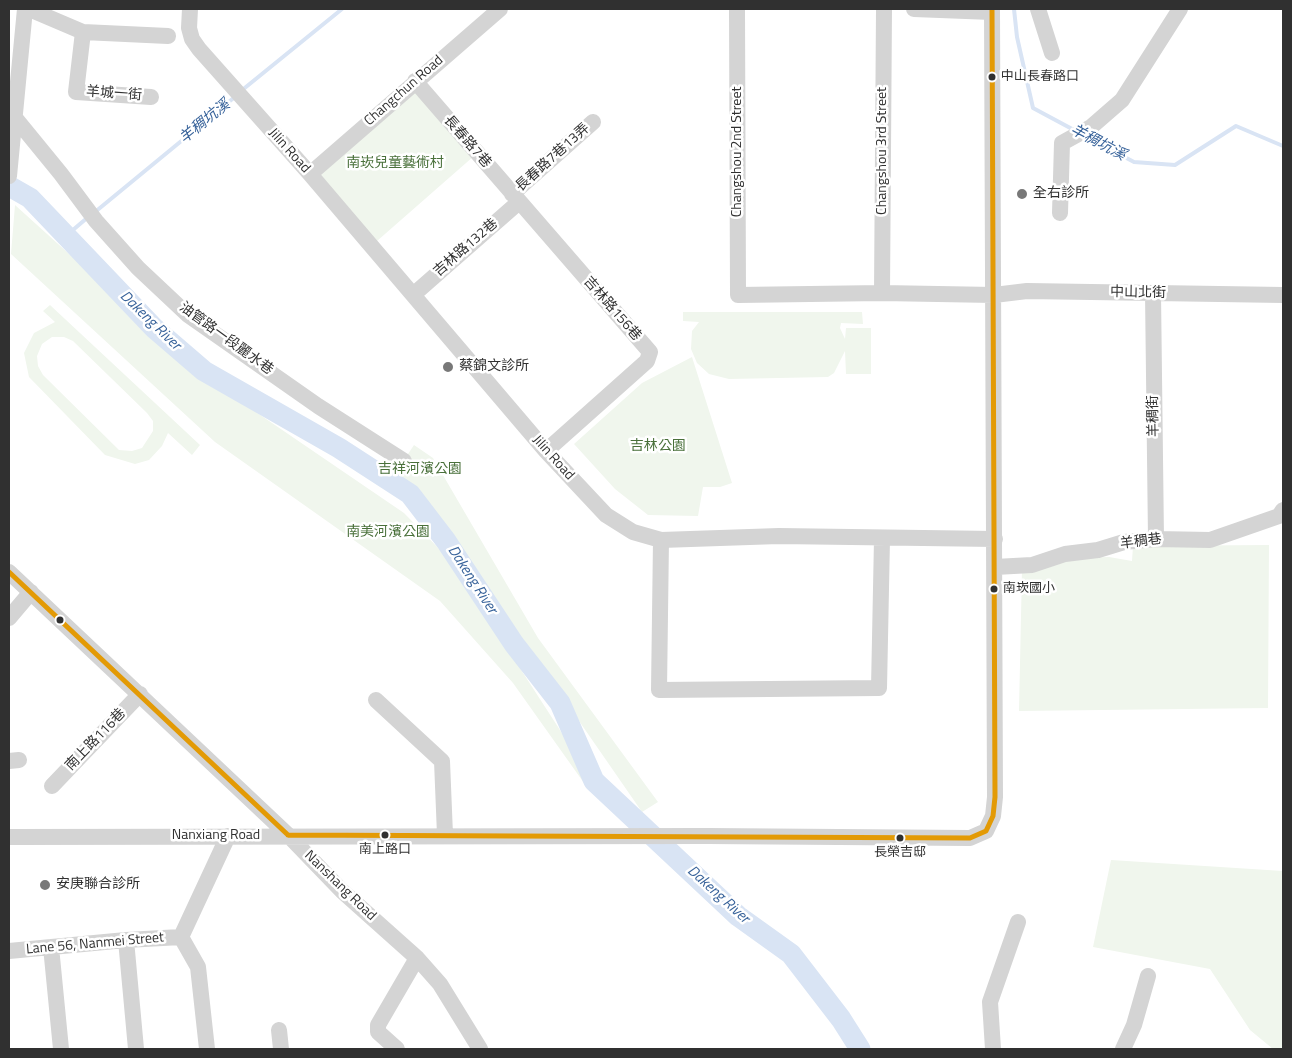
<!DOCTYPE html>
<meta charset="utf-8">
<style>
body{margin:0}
#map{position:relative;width:1292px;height:1058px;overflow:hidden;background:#fff;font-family:"Titillium Web",sans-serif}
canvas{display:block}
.frame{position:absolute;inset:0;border:10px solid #303030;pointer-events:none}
</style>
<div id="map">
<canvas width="1292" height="1058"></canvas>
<div class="frame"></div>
</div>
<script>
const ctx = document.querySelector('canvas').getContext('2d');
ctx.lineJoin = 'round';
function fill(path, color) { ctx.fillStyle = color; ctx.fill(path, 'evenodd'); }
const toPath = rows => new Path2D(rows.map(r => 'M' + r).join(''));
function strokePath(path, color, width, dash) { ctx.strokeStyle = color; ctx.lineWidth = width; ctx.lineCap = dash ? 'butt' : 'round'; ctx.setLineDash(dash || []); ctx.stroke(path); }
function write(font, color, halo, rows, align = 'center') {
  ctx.font = font + ' "Titillium Web","Noto Sans TC",sans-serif'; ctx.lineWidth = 5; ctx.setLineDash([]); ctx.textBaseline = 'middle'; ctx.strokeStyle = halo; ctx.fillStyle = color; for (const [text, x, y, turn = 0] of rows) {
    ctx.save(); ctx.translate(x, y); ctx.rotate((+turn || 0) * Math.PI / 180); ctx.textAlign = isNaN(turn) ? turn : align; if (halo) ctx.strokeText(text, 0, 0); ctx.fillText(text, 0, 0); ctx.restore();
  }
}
const green = toPath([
 [414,88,474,156,377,241,317,173],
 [15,205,206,378,404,513,450,560,591,778,584,783,513,683,440,601,215,442,11,254],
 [50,305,200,445,192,455,168,433,162,446,149,460,135,464,105,455,29,377,24,353,34,333,55,322,43,311],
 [52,337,64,337,73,341,147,413,153,421,153,431,142,448,132,451,119,450,43,375,38,366,37,356,42,344],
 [683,312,862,312,863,324,841,323,840,328,845,339,846,328,871,328,871,374,846,374,845,351,834,373,828,377,729,379,709,374,697,363,691,349,692,331,699,322,683,321],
 [692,357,732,483,720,487,703,487,698,516,648,515,615,489,574,444,642,383],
 [414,445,433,458,538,638,658,802,642,812,420,491,396,472],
 [1269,545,1268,708,1019,711,1022,569,1072,558,1109,557,1132,561,1133,546],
 [1111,860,1283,871,1283,1049,1273,1049,1250,1030,1210,969,1093,947]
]);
const stream = toPath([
 [1014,9,1017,37,1033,108,1074,130],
 [241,91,342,9],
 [1085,136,1134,162,1175,165,1236,126,1283,146],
 [95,212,236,96],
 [67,235,87,218]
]);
const river = toPath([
 [9,186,30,198,154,328,204,371,339,448,410,494,446,541,514,644,560,703,594,781,738,916,791,954,841,1019,860,1049]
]);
const minor = toPath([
 [29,9,83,32,168,36],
 [190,9,189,28,192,39,199,49,310,174,546,451,606,515,633,532,661,540,779,536,995,539],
 [737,9,738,295,882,293,994,295,1027,291,1283,295],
 [914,9,992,12],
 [1038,9,1052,53],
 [83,32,76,92,151,97],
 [415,81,650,352,647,361,546,451],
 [16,119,61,174,96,221,138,268,188,315,318,406,404,461],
 [310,174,500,9],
 [9,176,25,9],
 [512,194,593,122],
 [1060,213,1062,143,1091,127,1122,100,1180,9],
 [882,293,884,9],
 [1153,293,1156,539],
 [413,295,519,202],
 [661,540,659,690,879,688,882,539],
 [995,567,1032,565,1065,554,1098,550,1124,542,1156,539,1210,540,1279,516,1283,510],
 [9,572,288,835,342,891,417,958,440,984,480,1049],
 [9,618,31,592],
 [376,700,442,761,445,835],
 [9,761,19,760],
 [52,786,140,694],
 [9,837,708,836,970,838,986,831,993,816,995,797,992,9],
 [181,937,198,967,207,1049],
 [181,937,228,836],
 [126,940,136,1049],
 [51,947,61,1049],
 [9,951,126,940,181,937],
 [279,1030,281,1049],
 [397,1049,378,1032,378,1025,417,958],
 [993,1049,990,1002,1018,922],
 [1123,1049,1134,1025,1148,976]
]);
const bus1 = toPath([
 [9,572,288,835],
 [288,835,970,838,986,831,993,816,995,797,992,9]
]);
const markers = [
 [992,77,4.5,"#303030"],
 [1022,194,6,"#787878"],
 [448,367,6,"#787878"],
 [994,589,4.5,"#303030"],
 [60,620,4.5,"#303030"],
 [385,835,4.5,"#303030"],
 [900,838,4.5,"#303030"],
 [45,885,6,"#787878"]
];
const busNames = [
 ["中山長春路口",1001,77],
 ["南崁國小",1003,589],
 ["南上路口",385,850,"center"],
 ["長榮吉邸",900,853,"center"]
];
const streetNames = [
 ["Changchun Road",404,91,-41],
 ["羊城一街",114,94,4],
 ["長春路7巷",467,142,49],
 ["Jilin Road",289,151,48],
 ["Changshou 3rd Street",883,151,-90],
 ["Changshou 2nd Street",738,152,-90],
 ["長春路7巷13弄",553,158,-42],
 ["吉林路132巷",466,248,-41],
 ["中山北街",1138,293,1],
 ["吉林路156巷",612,309,49],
 ["油管路一段麗水巷",226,339,36],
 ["羊稠街",1154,416,-91],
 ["Jilin Road",553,458,48],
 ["羊稠巷",1141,542,-7],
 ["南上路116巷",96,740,-46],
 ["Nanxiang Road",216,836],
 ["Nanshang Road",340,886,44],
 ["Lane 56, Nanmei Street",95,944,-5]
];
const parkNames = [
 ["南崁兒童藝術村",395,164],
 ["吉林公園",658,447],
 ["吉祥河濱公園",420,470],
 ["南美河濱公園",388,533]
];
const poiNames = [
 ["全右診所",1033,194],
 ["蔡錦文診所",459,367],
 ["安庚聯合診所",56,885]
];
const waterNames = [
 ["羊稠坑溪",205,122,-39],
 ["羊稠坑溪",1098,143,28],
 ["Dakeng River",150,321,44],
 ["Dakeng River",472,580,57],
 ["Dakeng River",718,895,42]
];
fill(green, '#f0f6ed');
strokePath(stream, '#d9e4f4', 4);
strokePath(river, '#d9e4f4', 21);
strokePath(minor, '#d4d4d4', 16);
strokePath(bus1, '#e39a05', 5);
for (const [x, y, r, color] of markers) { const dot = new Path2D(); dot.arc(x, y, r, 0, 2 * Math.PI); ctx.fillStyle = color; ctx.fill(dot); strokePath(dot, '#fff', 2); }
write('13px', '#303030', '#fff', busNames, 'left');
write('14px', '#303030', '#fff', streetNames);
write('14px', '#49703a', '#fff', parkNames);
write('14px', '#303030', '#fff', poiNames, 'left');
write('italic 15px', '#37629a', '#fff', waterNames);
</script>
